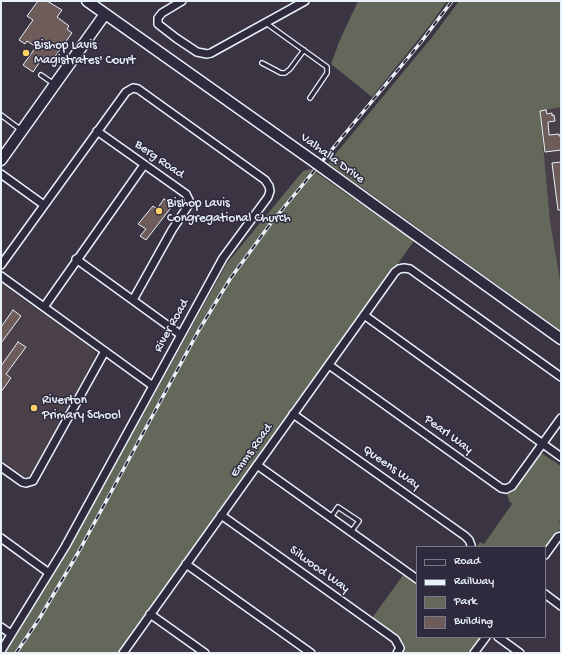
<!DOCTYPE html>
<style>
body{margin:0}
#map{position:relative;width:562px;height:654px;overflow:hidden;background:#3b3443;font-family:"Gochi Hand",sans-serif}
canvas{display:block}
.frame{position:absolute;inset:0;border:2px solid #e8f1f8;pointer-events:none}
.legend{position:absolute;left:416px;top:546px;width:130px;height:92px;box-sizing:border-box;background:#2f2a3d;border:1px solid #797a88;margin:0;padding:5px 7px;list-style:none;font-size:12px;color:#e8f1f8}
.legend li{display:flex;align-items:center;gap:8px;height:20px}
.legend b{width:20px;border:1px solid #797a88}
</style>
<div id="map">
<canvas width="562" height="654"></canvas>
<div class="frame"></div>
<ul class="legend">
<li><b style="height:5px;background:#2f2a3d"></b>Road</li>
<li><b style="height:5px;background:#e8f1f8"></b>Railway</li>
<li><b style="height:11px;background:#63685b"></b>Park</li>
<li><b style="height:11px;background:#6d5c5a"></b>Building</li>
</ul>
</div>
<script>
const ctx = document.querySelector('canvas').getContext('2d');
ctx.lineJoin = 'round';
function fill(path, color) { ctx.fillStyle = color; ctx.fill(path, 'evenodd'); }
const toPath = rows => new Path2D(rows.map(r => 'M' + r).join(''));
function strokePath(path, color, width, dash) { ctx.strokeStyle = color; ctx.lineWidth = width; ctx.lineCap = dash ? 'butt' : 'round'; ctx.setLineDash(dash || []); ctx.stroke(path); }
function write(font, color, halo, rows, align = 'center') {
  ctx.font = font + ' "Gochi Hand",sans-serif'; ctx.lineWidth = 3; ctx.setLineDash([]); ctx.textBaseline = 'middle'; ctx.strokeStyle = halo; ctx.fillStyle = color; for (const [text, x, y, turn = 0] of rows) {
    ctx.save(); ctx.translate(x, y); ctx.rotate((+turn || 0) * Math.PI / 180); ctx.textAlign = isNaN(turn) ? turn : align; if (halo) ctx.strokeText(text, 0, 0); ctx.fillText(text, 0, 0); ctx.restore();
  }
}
const built = toPath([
 [561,107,561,286,550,221,540,111],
 [1,283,95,351,96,356,31,475,24,477,1,460]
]);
const green = toPath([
 [358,1,447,1,430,25,372,97,331,64,339,42],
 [459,1,561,1,561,107,540,111,550,221,561,286,561,331,328,163,433,36],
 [311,169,414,241,119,653,4,653,71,545,227,263,303,171],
 [539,453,543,454,561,466,561,519,559,522,561,524,561,529,557,532,545,548,476,547,480,542,484,544,512,504,509,501,507,494,513,490],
 [404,574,417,584,417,637,482,637,471,653,402,653,405,647,403,642,372,618]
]);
const building = toPath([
 [38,1,47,1,62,10,57,17,69,26,67,29,72,33,51,62,43,57,33,72,23,65,36,47,27,41,25,44,19,40,33,20,27,16,38,1],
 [546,110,547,114,552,113,552,116,554,115,555,121,548,122,549,135,559,134,559,136,561,136,561,150,545,152,540,111,546,110],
 [561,162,561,210,558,210,552,163,561,162],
 [164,199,167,201,168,199,174,203,173,205,146,240,140,236,146,229,138,224,153,206,157,209,164,199],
 [13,310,21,316,1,343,1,327,13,310],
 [18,342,26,347,6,374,11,378,1,392,1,366,18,342]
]);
const lane = toPath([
 [266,23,327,67,327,73,310,98],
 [262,63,281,73,285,73,290,69,304,50],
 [41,75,54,84],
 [1,115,21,130],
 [331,517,338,507,359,521,351,532]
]);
const street = toPath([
 [182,1,162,13,158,18,158,24,176,38,197,52,207,54,211,53,305,1],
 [97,131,186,194,189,200,188,206,172,230,133,300],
 [1,174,44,205],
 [76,259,181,335],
 [1,265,126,92,133,88,138,89,265,180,269,186,270,191,268,197,223,258,65,547,1,651],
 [1,276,153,386],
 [44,307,144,165],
 [364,315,561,457],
 [329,365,501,488,506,489,512,486,561,418],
 [293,414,465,536,469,540,471,545,471,547],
 [257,465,417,579],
 [1,467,22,482,26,483,33,481,105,351],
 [221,515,395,639,400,648,397,653],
 [1,538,49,573],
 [545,555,558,537,561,536],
 [186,564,311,653],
 [545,594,561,606],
 [150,614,205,653],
 [1,627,11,634],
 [498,637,520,653],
 [123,653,395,272,399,269,404,268,410,269,561,377],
 [474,653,486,637]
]);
const secondary = toPath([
 [87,1,316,163],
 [1,160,105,14],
 [374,205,561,339]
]);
const rail = toPath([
 [16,653,39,619,78,553,199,330,230,279,271,223,421,42,452,1]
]);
const secondaryBridge = toPath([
 [316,163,374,205]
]);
const markers = [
 [26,53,4,"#ffd166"],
 [159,211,4,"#ffd166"],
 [34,408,4,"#ffd166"]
];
const poiNames = [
 ["Bishop Lavis",34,46],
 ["Magistrates' Court",34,61],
 ["Bishop Lavis",167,204],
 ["Congregational Church",167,219],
 ["Riverton",42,401],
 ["Primary School",42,416]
];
const streetNames = [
 ["Valhalla Drive",332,159,36],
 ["Berg Road",159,160,35],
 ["River Road",172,326,-61],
 ["Pearl Way",448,435,36],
 ["Emms Road",252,451,-54],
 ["Queens Way",391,468,35],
 ["Silwood Way",319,570,36]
];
fill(built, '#4a404a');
fill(green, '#63685b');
fill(building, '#6d5c5a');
strokePath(building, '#e8f1f8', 1);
strokePath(lane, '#e8f1f8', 6);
strokePath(street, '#e8f1f8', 10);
strokePath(secondary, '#e8f1f8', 13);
strokePath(lane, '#2f2a3d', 3.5);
strokePath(street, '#2f2a3d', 7);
strokePath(secondary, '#2f2a3d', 10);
strokePath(rail, '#e8f1f8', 3.5);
strokePath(rail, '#2f2a3d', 2, [6]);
strokePath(secondaryBridge, '#e8f1f8', 13, []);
strokePath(secondaryBridge, '#2f2a3d', 10);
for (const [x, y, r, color] of markers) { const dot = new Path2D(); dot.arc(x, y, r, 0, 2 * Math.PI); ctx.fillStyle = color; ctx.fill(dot); strokePath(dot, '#2f2a3d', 1.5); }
write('13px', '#e8f1f8', '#2f2a3d', poiNames, 'left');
write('13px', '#e8f1f8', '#2f2a3d', streetNames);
</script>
